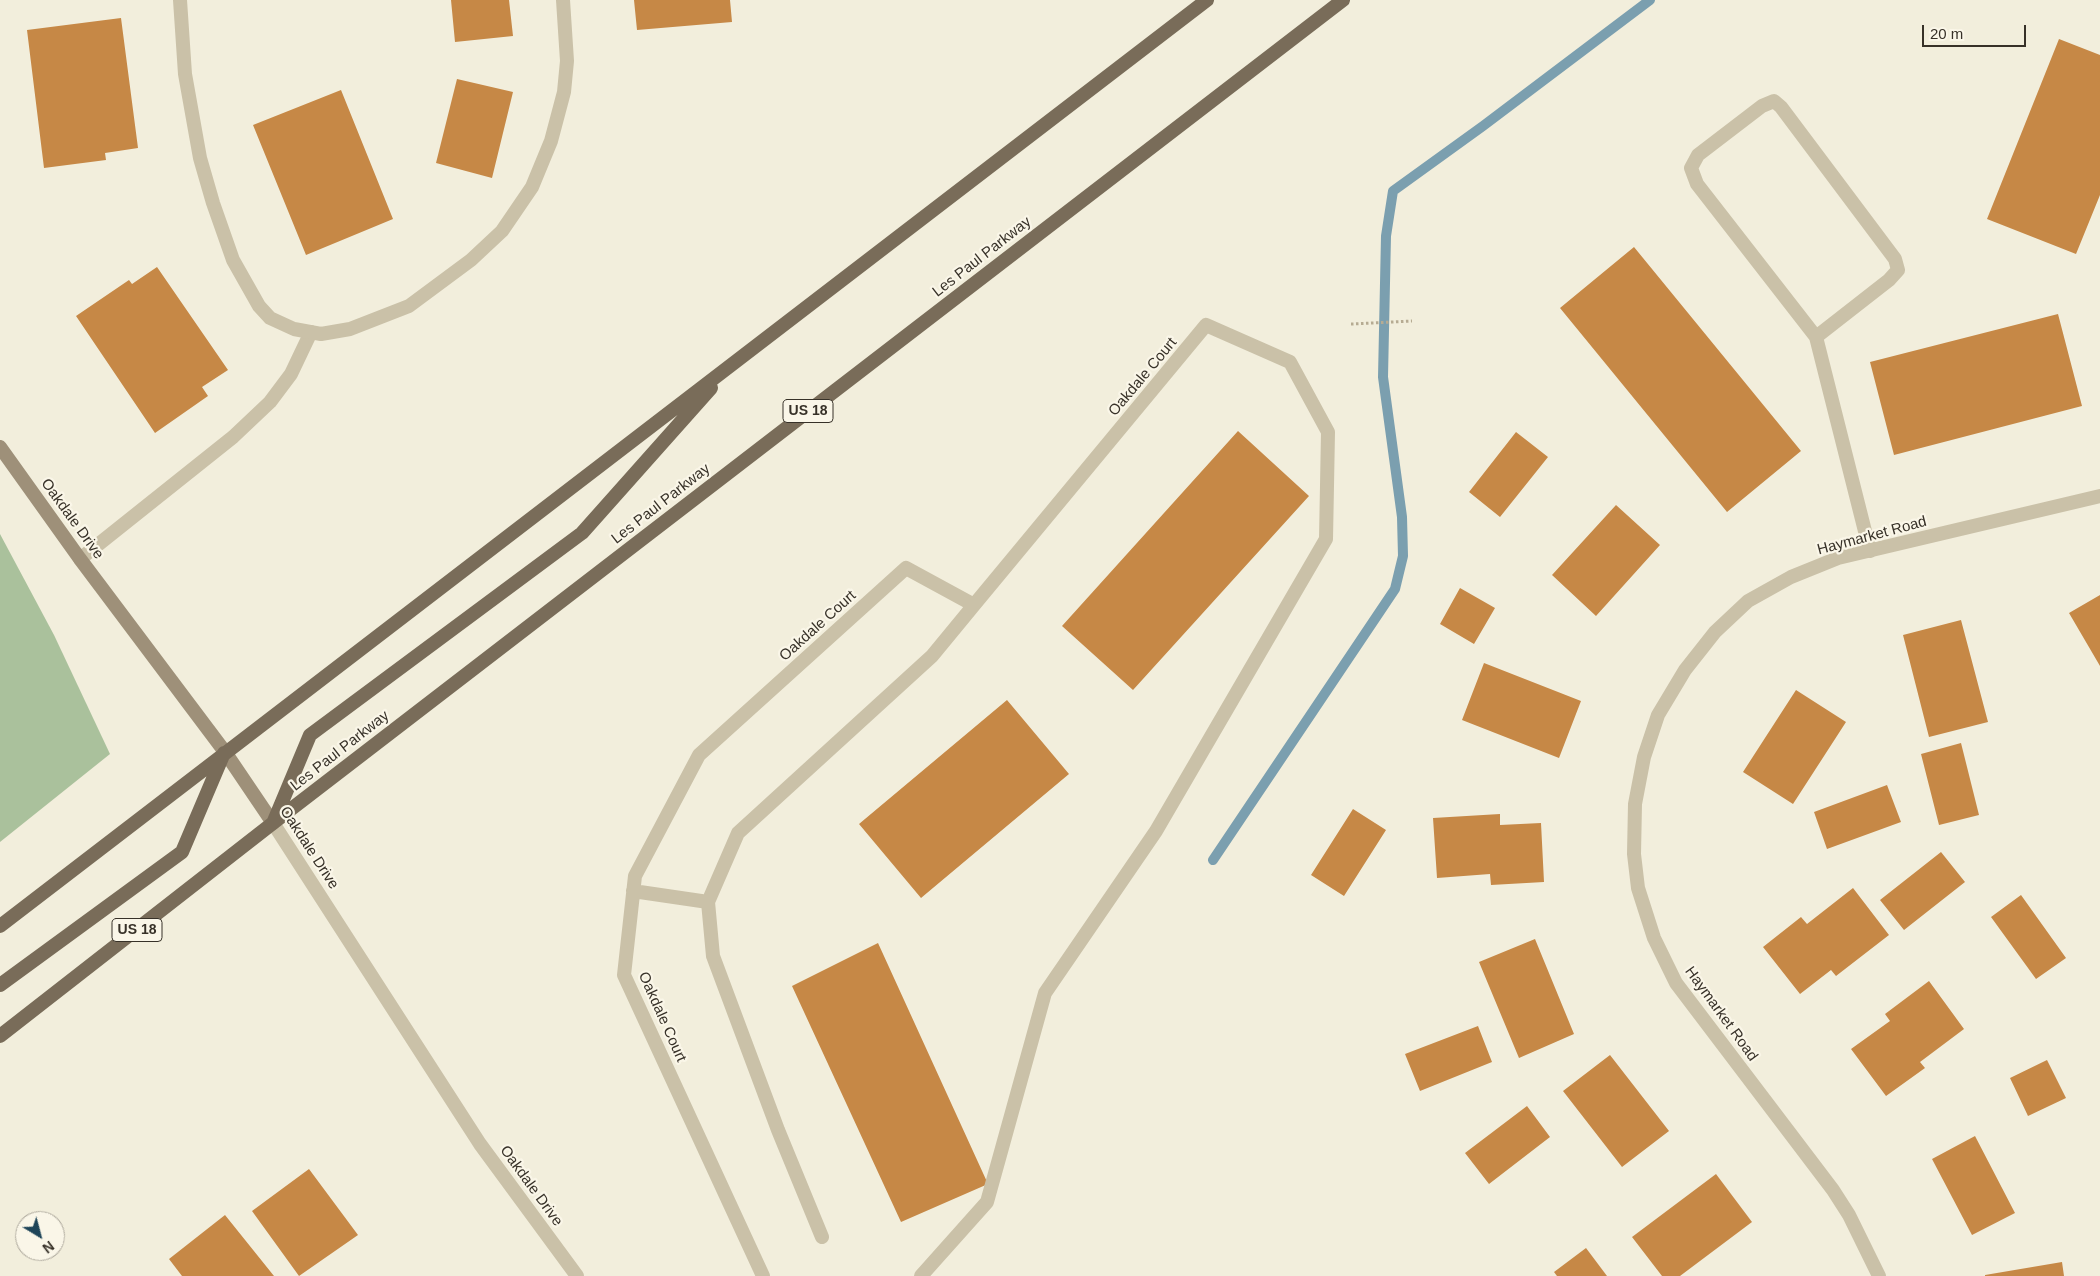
<!DOCTYPE html>
<style>
body{margin:0}
#map{position:relative;width:2100px;height:1276px;overflow:hidden;background:#f2eedc;font-family:Helvetica,sans-serif}
canvas{display:block}
.north{position:absolute;left:15px;top:1211px;width:50px;height:50px;box-sizing:border-box;background:#faf6e8;border:1px solid #aca79b;border-radius:50%;rotate:143deg;font-size:14px;font-weight:700;line-height:20px;text-align:center;color:#373128}
.north::after{content:'';display:block;margin:auto;width:18px;height:22px;background:#1e4458;clip-path:polygon(50% 0,100% 100%,50% 72%,0 100%)}
.scale{position:absolute;left:1922px;top:25px;width:104px;height:22px;box-sizing:border-box;border:2px solid #373128;border-top:0;padding-left:6px;font-size:15px;line-height:18px;white-space:nowrap;color:#373128;-webkit-text-stroke:4px #faf6e8;paint-order:stroke}
</style>
<div id="map">
<canvas width="2100" height="1276"></canvas>
<div class="north">N</div>
<div class="scale">20 m</div>
</div>
<script>
const ctx = document.querySelector('canvas').getContext('2d');
ctx.lineJoin = 'round';
function fill(path, color) { ctx.fillStyle = color; ctx.fill(path, 'evenodd'); }
const toPath = rows => new Path2D(rows.map(r => 'M' + r).join(''));
function strokePath(path, color, width, dash) { ctx.strokeStyle = color; ctx.lineWidth = width; ctx.lineCap = dash ? 'butt' : 'round'; ctx.setLineDash(dash || []); ctx.stroke(path); }
function write(font, color, halo, rows, align = 'center') {
  ctx.font = font + ' Helvetica,sans-serif'; ctx.lineWidth = 4.5; ctx.setLineDash([]); ctx.textBaseline = 'middle'; ctx.strokeStyle = halo; ctx.fillStyle = color; for (const [text, x, y, turn = 0] of rows) {
    ctx.save(); ctx.translate(x, y); ctx.rotate((+turn || 0) * Math.PI / 180); ctx.textAlign = isNaN(turn) ? turn : align; if (halo) ctx.strokeText(text, 0, 0); ctx.fillText(text, 0, 0); ctx.restore();
  }
}
const green = toPath([
 [0,534,54,635,110,754,0,842]
]);
const stream = toPath([
 [1213,860,1395,589,1403,556,1402,517,1383,377,1386,236,1393,191,1483,126,1650,0]
]);
const building = toPath([
 [451,0,509,0,513,36,455,42],
 [634,0,730,0,732,22,637,30],
 [121,18,138,148,105,153,106,160,44,168,27,30],
 [2059,39,2100,55,2100,195,2076,254,1987,219],
 [457,79,513,92,492,178,436,163],
 [341,90,393,219,306,255,253,125],
 [1634,247,1801,451,1727,512,1560,308],
 [157,267,228,370,202,387,208,396,155,433,76,316,129,280,132,284],
 [2058,314,2082,406,1894,455,1870,362],
 [1238,431,1309,496,1133,690,1062,626],
 [1516,432,1548,457,1500,517,1469,492],
 [1616,505,1660,545,1596,616,1552,575],
 [1460,588,1495,608,1474,644,1440,624],
 [2100,595,2100,666,2069,613],
 [1961,620,1988,722,1929,737,1903,635],
 [1484,663,1581,701,1559,758,1462,720],
 [1796,690,1846,722,1793,804,1743,772],
 [1007,700,1069,774,921,898,859,824],
 [1961,743,1979,815,1939,825,1921,754],
 [1887,785,1901,822,1827,849,1814,812],
 [1353,809,1386,830,1344,896,1311,875],
 [1500,814,1500,825,1541,823,1544,882,1491,885,1490,874,1437,878,1433,818],
 [1941,852,1965,882,1904,930,1880,900],
 [1853,888,1889,935,1836,976,1831,970,1800,994,1763,947,1801,917,1807,924],
 [2021,895,2066,958,2036,979,1991,917],
 [1535,939,1574,1034,1519,1058,1479,962],
 [878,943,988,1184,901,1222,792,986],
 [1929,981,1964,1029,1920,1062,1925,1068,1886,1096,1851,1049,1890,1021,1885,1014],
 [1478,1026,1492,1062,1420,1091,1405,1054],
 [1610,1055,1669,1131,1622,1167,1563,1091],
 [2047,1060,2066,1098,2028,1116,2010,1078],
 [1527,1106,1550,1137,1489,1184,1465,1153],
 [1975,1136,2015,1213,1972,1235,1932,1159],
 [309,1169,358,1235,299,1276,252,1211],
 [1716,1174,1752,1222,1680,1276,1662,1276,1632,1237],
 [225,1215,274,1276,182,1276,169,1259],
 [1586,1248,1607,1276,1557,1276,1554,1272],
 [2062,1262,2064,1276,1985,1276,1985,1275]
]);
const path = toPath([
 [1351,324,1412,321]
]);
const service = toPath([
 [1816,337,1697,184,1691,168,1698,155,1762,106,1774,101,1781,107,1895,259,1898,270,1889,280,1816,337,1870,551],
 [80,559,233,437,270,402,291,374,311,332],
 [633,891,708,902],
 [822,1237,778,1130,713,956,708,902,738,833,932,656,974,605],
 [763,1276,624,975,635,876,699,755,906,568,974,605,1206,325,1290,362,1328,432,1326,539,1156,831,1045,993,987,1202,921,1276]
]);
const minor = toPath([
 [180,0,185,74,200,158,213,203,233,260,259,306,270,318,294,329,321,334,350,329,409,306,471,260,502,231,532,187,551,141,564,92,567,61,563,0],
 [1879,1276,1849,1215,1833,1190,1676,983,1654,938,1638,888,1634,854,1635,804,1644,757,1658,715,1685,670,1715,632,1748,601,1791,577,1838,558,2100,496]
]);
const tertiary = toPath([
 [273,823,480,1144,577,1276]
]);
const secondary = toPath([
 [0,447,80,559,225,752,273,823]
]);
const primary = toPath([
 [274,821,310,735,582,533,711,388],
 [0,926,1207,0],
 [0,985,182,852,224,753],
 [0,1036,273,823,1343,0]
]);
const shields = [
 [808,411,50],
 [137,930,50]
];
const shieldNames = [
 ["US 18",808,411],
 ["US 18",137,930]
];
const streetNames = [
 ["Les Paul Parkway",982,257,-38],
 ["Oakdale Court",1143,377,-50],
 ["Les Paul Parkway",661,504,-38],
 ["Oakdale Drive",72,519,54],
 ["Haymarket Road",1872,536,-15],
 ["Oakdale Court",818,626,-42],
 ["Les Paul Parkway",340,751,-38],
 ["Oakdale Drive",309,848,57],
 ["Haymarket Road",1721,1014,54],
 ["Oakdale Court",662,1017,66],
 ["Oakdale Drive",531,1186,54]
];
fill(green, '#aac19c');
strokePath(stream, '#7b9faf', 10);
fill(building, '#c68846');
strokePath(path, '#b6ab92', 3, [2.5, 2.5]);
strokePath(service, '#cac1a8', 14);
strokePath(minor, '#cac1a8', 14);
strokePath(tertiary, '#cac1a8', 14);
strokePath(secondary, '#9e9079', 14);
strokePath(primary, '#796c59', 14);
for (const [x, y, w] of shields) { const box = new Path2D(); box.roundRect(x - w / 2, y - 11.5, w, 23, 4); ctx.fillStyle = '#faf6e8'; ctx.fill(box); strokePath(box, '#373128', 1); }
write('bold 14px', '#373128', null, shieldNames);
write('15px', '#373128', '#faf6e8', streetNames);
</script>
